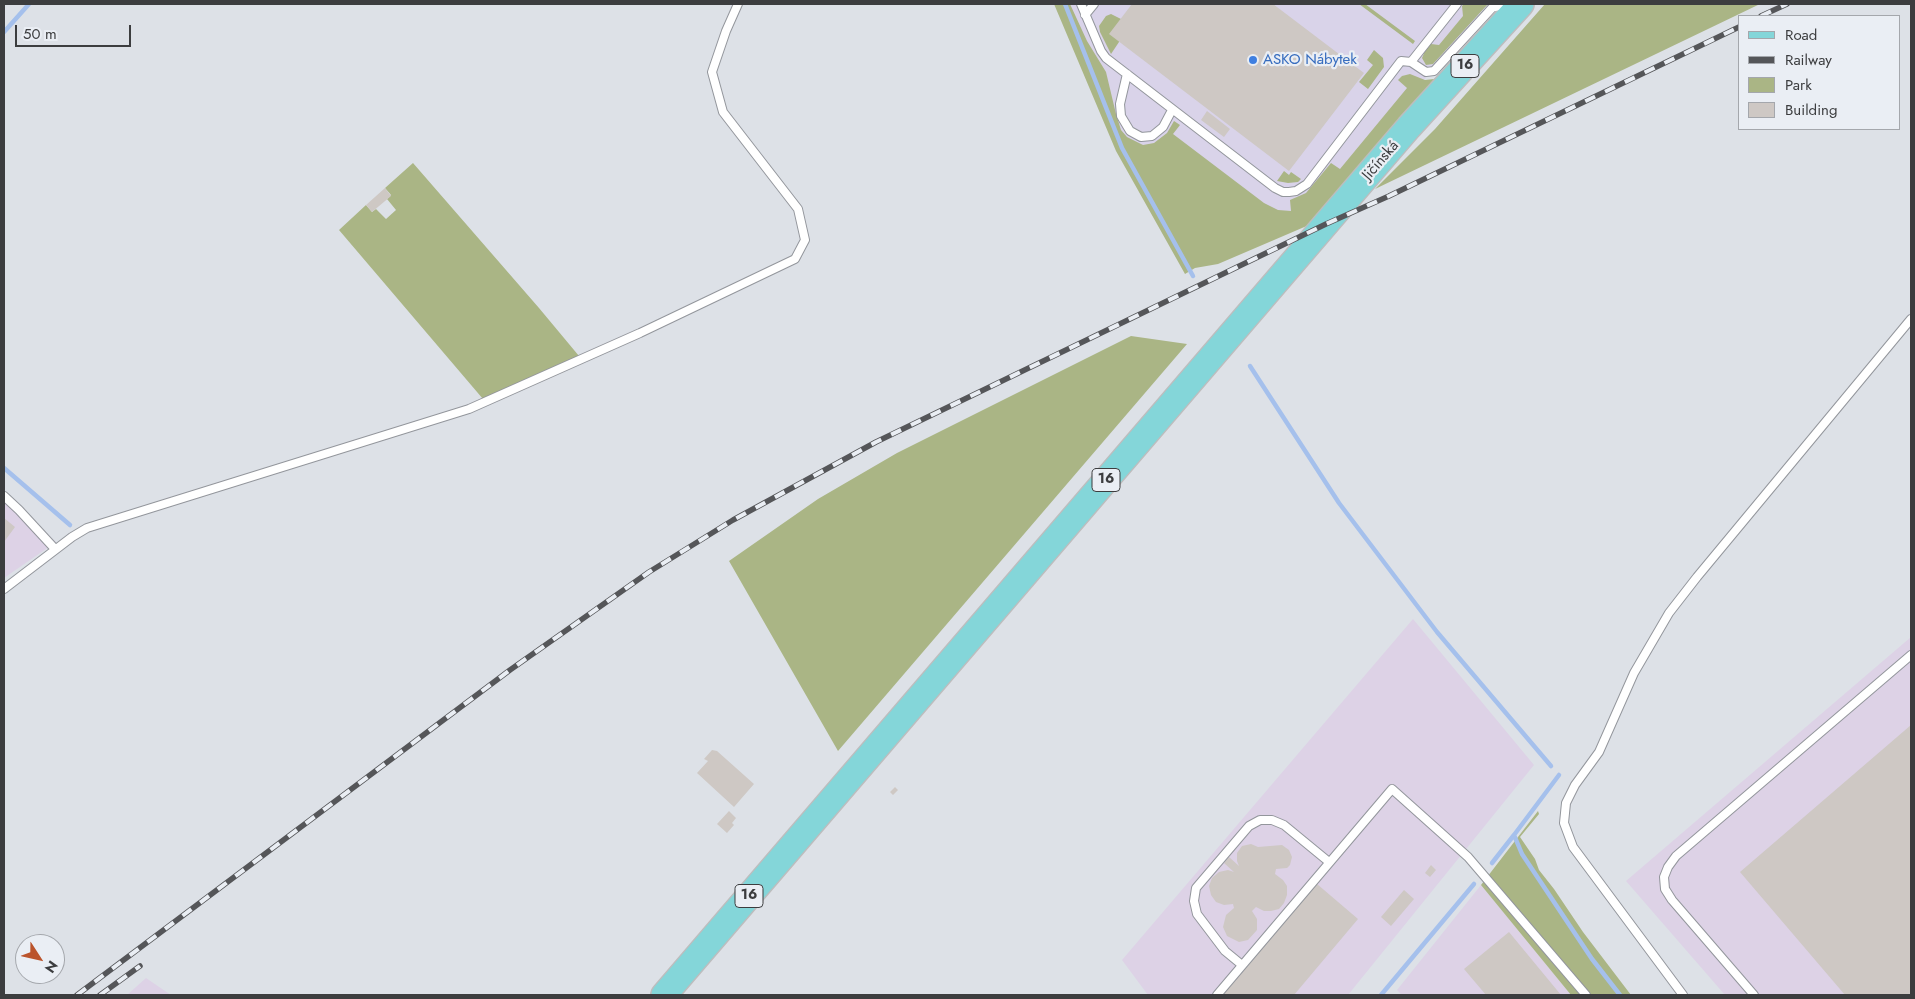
<!DOCTYPE html>
<meta charset="utf-8">
<style>
body{margin:0}
#map{position:relative;width:1915px;height:999px;overflow:hidden;background:#dde1e7;font-family:Jost,sans-serif}
canvas{display:block}
.frame{position:absolute;inset:0;border:5px solid #3c3d3f;pointer-events:none}
.legend{position:absolute;left:1738px;top:15px;width:162px;height:115px;box-sizing:border-box;background:#eaeef4;border:1px solid #a4a7ac;margin:0;padding:6px 9px;list-style:none;font-size:15px;color:#3c3d3f}
.legend li{display:flex;align-items:center;gap:10px;height:25px}
.legend b{width:25px;border:1px solid #a4a7ac}
.north{position:absolute;left:15px;top:934px;width:50px;height:50px;box-sizing:border-box;background:#eaeef4;border:1px solid #a4a7ac;border-radius:50%;rotate:125deg;font-size:14px;font-weight:700;line-height:20px;text-align:center;color:#3c3d3f}
.north::after{content:'';display:block;margin:auto;width:18px;height:22px;background:#bb542c;clip-path:polygon(50% 0,100% 100%,50% 72%,0 100%)}
.scale{position:absolute;left:15px;top:25px;width:116px;height:22px;box-sizing:border-box;border:2px solid #3c3d3f;border-top:0;padding-left:6px;font-size:15px;line-height:18px;white-space:nowrap;color:#3c3d3f;-webkit-text-stroke:4px #eaeef4;paint-order:stroke}
</style>
<div id="map">
<canvas width="1915" height="999"></canvas>
<div class="frame"></div>
<ul class="legend">
<li><b style="height:6px;background:#84d6d9"></b>Road</li>
<li><b style="height:6px;background:#555659"></b>Railway</li>
<li><b style="height:14px;background:#aab585"></b>Park</li>
<li><b style="height:14px;background:#cec8c4"></b>Building</li>
</ul>
<div class="north">N</div>
<div class="scale">50 m</div>
</div>
<script>
const ctx = document.querySelector('canvas').getContext('2d');
ctx.lineJoin = 'round';
function fill(path, color) { ctx.fillStyle = color; ctx.fill(path, 'evenodd'); }
const toPath = rows => new Path2D(rows.map(r => 'M' + r).join(''));
function strokePath(path, color, width, dash) { ctx.strokeStyle = color; ctx.lineWidth = width; ctx.lineCap = dash ? 'butt' : 'round'; ctx.setLineDash(dash || []); ctx.stroke(path); }
function write(font, color, halo, rows, align = 'center') {
  ctx.font = font + ' Jost,sans-serif'; ctx.lineWidth = 4.5; ctx.setLineDash([]); ctx.textBaseline = 'middle'; ctx.strokeStyle = halo; ctx.fillStyle = color; for (const [text, x, y, turn = 0] of rows) {
    ctx.save(); ctx.translate(x, y); ctx.rotate((+turn || 0) * Math.PI / 180); ctx.textAlign = isNaN(turn) ? turn : align; if (halo) ctx.strokeText(text, 0, 0); ctx.fillText(text, 0, 0); ctx.restore();
  }
}
const commercial = toPath([
 [1058,4,1488,4,1305,221,1204,262,1114,137]
]);
const industrial = toPath([
 [4,494,56,542,4,578],
 [1413,619,1534,765,1348,995,1148,995,1122,960],
 [1911,637,1911,995,1725,995,1626,881],
 [1481,885,1571,995,1402,995,1397,990],
 [146,978,171,995,127,995]
]);
const green = toPath([
 [1054,4,1070,4,1087,41,1106,72,1116,114,1121,130,1127,137,1143,145,1154,143,1167,133,1174,121,1180,125,1173,134,1264,203,1278,210,1291,211,1290,200,1306,193,1331,163,1340,169,1407,88,1398,80,1402,76,1410,74,1425,80,1434,79,1438,75,1309,225,1218,264,1195,268,1185,274,1116,151],
 [1359,4,1365,4,1415,41,1413,44],
 [1464,4,1488,4,1433,64,1426,65,1422,58,1425,51,1431,44,1439,45,1463,16,1462,6],
 [1545,4,1760,4,1375,189,1435,129],
 [1111,14,1121,19,1119,42,1111,54,1100,32,1099,26,1106,16],
 [1374,50,1383,58,1384,67,1368,89,1359,82,1373,65,1367,60],
 [413,163,539,308,579,356,483,399,339,230,366,205,372,212,376,209,386,219,396,210,387,199,391,195,385,188],
 [1284,171,1289,175,1291,172,1301,179,1298,182,1288,183,1277,181],
 [1131,336,1187,344,838,751,729,561,818,499,897,453],
 [1538,811,1539,814,1520,837,1535,859,1539,870,1554,889,1583,932,1631,995,1571,995,1481,885]
]);
const stream = toPath([
 [1065,4,1122,148,1193,276],
 [4,32,29,4],
 [1250,366,1339,503,1437,632,1551,766],
 [4,468,70,525],
 [1559,775,1514,835,1522,854,1592,959,1620,995],
 [1492,863,1514,835],
 [1381,995,1474,884]
]);
const building = toPath([
 [1132,4,1273,4,1364,73,1289,171,1109,34],
 [1207,111,1230,129,1224,137,1201,120],
 [385,188,391,196,372,212,366,205],
 [4,518,15,527,4,542],
 [1911,725,1911,995,1845,995,1740,872],
 [712,750,717,751,754,784,734,807,697,773,708,761,704,759],
 [895,787,898,790,893,795,890,792],
 [729,811,736,818,732,823,734,825,727,833,717,824],
 [1251,844,1258,847,1282,845,1289,850,1292,857,1290,865,1287,868,1276,869,1275,874,1283,880,1287,886,1287,895,1284,903,1279,909,1271,911,1264,911,1256,907,1252,911,1257,919,1257,930,1248,940,1239,942,1227,936,1223,927,1226,915,1234,908,1233,904,1224,905,1216,902,1211,895,1209,886,1212,878,1219,872,1228,870,1234,872,1224,863,1229,857,1239,866,1237,861,1237,853,1242,846],
 [1431,865,1436,870,1430,877,1425,873],
 [1317,884,1358,919,1294,995,1223,995],
 [1404,890,1414,899,1391,926,1381,917],
 [1509,932,1561,995,1486,995,1464,969]
]);
const service = toPath([
 [1081,4,1101,51,1106,58,1275,188,1283,192,1289,192,1296,191,1307,184,1401,61,1411,62,1457,4],
 [1085,15,1094,4],
 [1411,62,1426,72,1434,71,1492,8,1507,4],
 [1127,74,1120,104,1121,116,1130,131,1141,137,1152,136,1163,127,1172,110],
 [4,496,19,510,55,549],
 [4,589,72,537,87,528,469,409,640,333,795,259,805,240,798,209,723,112,712,72,726,31,738,4],
 [1242,965,1225,951,1197,914,1194,901,1196,888,1249,826,1260,820,1272,820,1284,825,1329,862],
 [1217,995,1392,789,1468,857,1586,995],
 [1683,995,1573,847,1564,823,1566,803,1575,785,1599,752,1634,673,1669,613,1697,577,1911,319],
 [1754,995,1672,900,1665,889,1664,877,1668,867,1676,856,1911,655]
]);
const primary = toPath([
 [664,995,1409,127,1521,4]
]);
const rail = toPath([
 [1761,16,1787,4],
 [77,995,510,670,649,572,733,520,876,442,1326,224,1389,196,1739,27],
 [100,995,140,966]
]);
const markers = [
 [1253,60,5,"#3f7fe0"]
];
const shields = [
 [1465,66,28],
 [1106,480,28],
 [749,896,28]
];
const shieldNames = [
 ["16",1465,66],
 ["16",1106,480],
 ["16",749,896]
];
const shopNames = [
 ["ASKO Nábytek",1263,60]
];
const streetNames = [
 ["Jičínská",1381,161,-49]
];
fill(commercial, '#d9d3e9');
fill(industrial, '#ddd2e6');
fill(green, '#aab585');
strokePath(stream, '#a5c0ec', 4.5);
fill(building, '#cec8c4');
strokePath(service, '#93969c', 10);
strokePath(primary, '#bdbdbe', 28);
strokePath(service, '#fff', 8);
strokePath(primary, '#84d6d9', 25);
strokePath(rail, '#555659', 5.5);
strokePath(rail, '#eaeef4', 4, [11]);
for (const [x, y, r, color] of markers) { const dot = new Path2D(); dot.arc(x, y, r, 0, 2 * Math.PI); ctx.fillStyle = color; ctx.fill(dot); strokePath(dot, '#eaeef4', 2); }
for (const [x, y, w] of shields) { const box = new Path2D(); box.roundRect(x - w / 2, y - 11.5, w, 23, 4); ctx.fillStyle = '#eaeef4'; ctx.fill(box); strokePath(box, '#3c3d3f', 1); }
write('bold 14px', '#3c3d3f', null, shieldNames);
write('15px', '#366cbe', '#eaeef4', shopNames, 'left');
write('15px', '#3c3d3f', '#eaeef4', streetNames);
</script>
